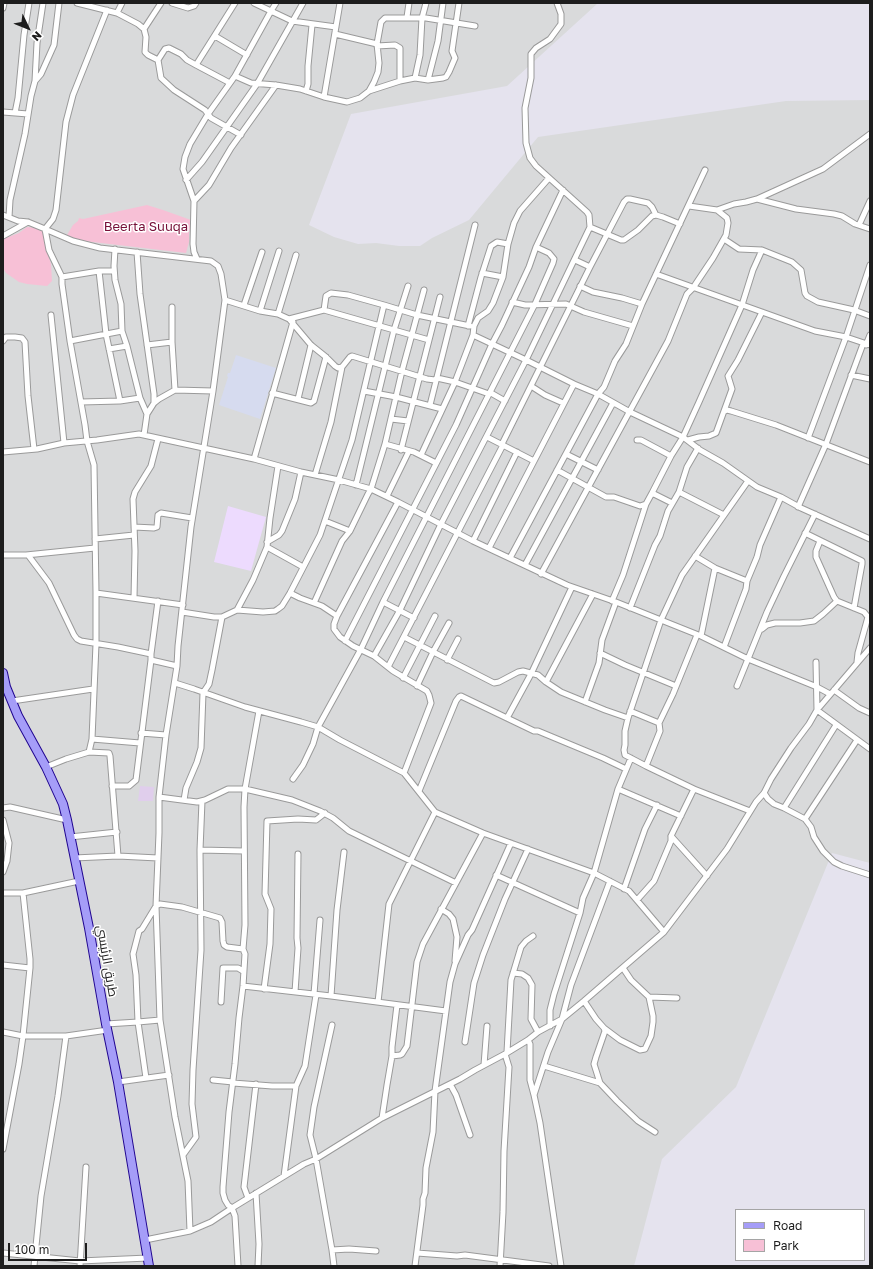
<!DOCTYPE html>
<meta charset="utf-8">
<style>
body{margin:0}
#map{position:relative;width:873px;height:1269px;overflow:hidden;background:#e5e3ee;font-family:"Golos Text",sans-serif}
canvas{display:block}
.frame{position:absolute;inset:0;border:4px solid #1d1d1d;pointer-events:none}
.legend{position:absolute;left:735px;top:1209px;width:130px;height:52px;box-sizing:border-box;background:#fff;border:1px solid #a5a5a5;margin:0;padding:5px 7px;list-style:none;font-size:12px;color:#1d1d1d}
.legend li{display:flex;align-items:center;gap:8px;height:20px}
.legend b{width:20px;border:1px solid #a5a5a5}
.north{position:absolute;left:8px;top:8px;width:40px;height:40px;-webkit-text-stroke:3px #fff;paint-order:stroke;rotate:133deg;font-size:11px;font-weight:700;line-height:16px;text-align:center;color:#1d1d1d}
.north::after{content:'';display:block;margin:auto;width:14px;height:18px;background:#1d1d1d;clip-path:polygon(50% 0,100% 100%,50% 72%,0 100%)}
.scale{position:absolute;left:8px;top:1243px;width:79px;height:18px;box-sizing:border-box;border:2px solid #1d1d1d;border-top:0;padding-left:5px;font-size:12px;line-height:14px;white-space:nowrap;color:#1d1d1d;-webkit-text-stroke:3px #fff;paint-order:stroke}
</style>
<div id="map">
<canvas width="873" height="1269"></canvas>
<div class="frame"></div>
<ul class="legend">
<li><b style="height:5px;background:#a59df8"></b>Road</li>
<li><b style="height:11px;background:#f7c0d6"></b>Park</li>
</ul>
<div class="north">N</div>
<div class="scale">100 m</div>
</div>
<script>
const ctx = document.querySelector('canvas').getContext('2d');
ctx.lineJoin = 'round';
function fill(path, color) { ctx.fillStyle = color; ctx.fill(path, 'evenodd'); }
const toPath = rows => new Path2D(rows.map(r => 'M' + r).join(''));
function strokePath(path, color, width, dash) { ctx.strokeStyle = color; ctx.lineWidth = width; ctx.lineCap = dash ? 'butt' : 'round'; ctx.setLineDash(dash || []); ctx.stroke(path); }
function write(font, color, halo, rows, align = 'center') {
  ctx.font = font + ' "Golos Text",Cairo,sans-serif'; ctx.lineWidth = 3; ctx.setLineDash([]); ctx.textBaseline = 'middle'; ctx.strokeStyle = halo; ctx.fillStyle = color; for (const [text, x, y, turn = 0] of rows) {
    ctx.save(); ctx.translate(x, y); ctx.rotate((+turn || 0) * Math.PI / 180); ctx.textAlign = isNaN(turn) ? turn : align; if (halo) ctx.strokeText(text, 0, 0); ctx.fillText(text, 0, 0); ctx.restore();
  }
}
const residential = toPath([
 [3,3,601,3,597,4,507,86,351,114,309,225,334,237,358,244,376,243,399,246,420,246,432,238,469,220,538,137,786,101,870,100,870,863,832,853,736,1087,662,1159,634,1266,3,1266]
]);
const education = toPath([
 [228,506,266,517,251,571,214,562]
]);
const military = toPath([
 [236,355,276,368,260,419,219,405,228,377,227,376,228,373,230,373]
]);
const farmland = toPath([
 [140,786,154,787,153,801,138,801]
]);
const park = toPath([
 [147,205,163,210,191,220,189,234,189,242,186,253,84,241,69,238,67,235,73,225,78,221,79,218,83,219],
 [27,227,37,228,46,230,46,248,51,264,52,281,47,286,27,284,19,282,6,273,3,268,3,239,19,233]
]);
const street = toPath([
 [77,3,117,13,138,24,144,29,161,3],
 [172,3,188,8,194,6,196,3],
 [254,3,292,21,336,27],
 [3,8,4,3],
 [117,13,122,3],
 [407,17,409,3],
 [144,29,146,37,145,52,148,55,158,60,161,78,174,90,205,110,211,118,241,135],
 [335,34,377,44,379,63,378,72,374,82,369,91],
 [215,36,247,55],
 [377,44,381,22,385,18,426,18,475,26],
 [377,46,395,45,400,48,400,81],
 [158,60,165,49,169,48,181,54,187,60,196,65,230,83],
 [196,65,235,3],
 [235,76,251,83,276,85,300,89,324,97,347,102,360,98,369,91,400,81,415,78,428,80,443,78,446,77,449,72,455,58,452,51,459,3],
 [415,78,420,55,422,18,426,3],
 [428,80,438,41,443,3],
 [35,81,37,43,43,3],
 [306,91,308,84,308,66,312,25],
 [324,97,340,3],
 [3,112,28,114],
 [15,113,18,98,24,35,29,3],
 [186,180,202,162,257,84,303,3],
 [757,199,823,169,870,134],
 [194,201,209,185,231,148,276,85],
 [717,210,734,204,746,202,757,199,796,209,834,214,842,216,855,224,870,229],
 [3,215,18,221,28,222,45,229,73,241,100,248,211,261,218,266,221,274,225,300,213,391,191,527,178,646,177,666,166,735,159,797,159,833,156,906,160,1020,175,1117,188,1181,190,1231],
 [9,217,10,200,25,134,31,96,35,81,41,74,54,45,59,3],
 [859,225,870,201],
 [590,227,621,240,624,240,638,230,652,216,656,215,663,217,680,224],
 [3,236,28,222],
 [724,239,739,249,762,250,792,262,801,270,805,293,807,296,818,302,854,310,870,316],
 [115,249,114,266,115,280,121,304,122,331,127,346,140,398,147,414],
 [137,252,140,294,154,394,154,403],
 [197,259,194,252,193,244,194,201,183,169,185,157,190,144,208,114,235,76,271,11,276,3],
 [575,260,590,267],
 [99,271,106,334,120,401],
 [482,273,503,277],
 [656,274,815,331,846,337,870,345],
 [62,277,99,271,114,271],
 [580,286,593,292,622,298,642,304],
 [225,300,260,311,278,314,289,319,311,345,326,357,335,366,338,368,342,367],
 [512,302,525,305,566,304,584,312,633,326],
 [244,305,262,252],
 [384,305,417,315,470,326],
 [172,307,172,342,175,390],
 [260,311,279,251],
 [278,314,296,255],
 [51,315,64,443],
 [289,319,324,310,429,340],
 [468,326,481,277,491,246,497,242,508,244],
 [473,335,526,360,574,384,598,394,630,412,683,437,700,450,723,463,757,487,781,497,801,508,870,539],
 [3,341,6,337,15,337,22,338,25,342,28,396,34,449],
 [70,341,122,331],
 [147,345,172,342],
 [866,345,870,335],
 [109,349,127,346],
 [851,375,870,379],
 [531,386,545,395,563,403],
 [364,391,396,397,442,409],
 [272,393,311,403,314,401,326,357],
 [491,393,505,401],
 [298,399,311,345],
 [81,402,120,401,140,398],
 [430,405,475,225],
 [725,411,727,410,731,411,776,425,870,462],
 [391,419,408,421],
 [144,435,147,414,154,403,159,399,175,390,213,391],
 [487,437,534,461],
 [808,438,846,337,870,265],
 [637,440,641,440,671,456],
 [688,440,699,437,709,436,716,433,732,389,728,376,738,360,762,312],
 [385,444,414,452,436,463],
 [502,444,590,267,624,202,627,199,630,199,648,203,652,207,656,215],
 [401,450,440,297],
 [3,452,37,449,64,443,97,440,139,434,254,459,301,472,339,480,371,489,398,502,473,541,567,585,616,602,701,636,748,659,817,687,830,694],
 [566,454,598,470],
 [421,455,455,382,473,335,474,326,478,318,488,311,493,303,503,277,508,244,514,223,520,211,549,178],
 [254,459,293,322],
 [557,470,606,497,614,497,640,506,646,504,652,493],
 [315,475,331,422,342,367,350,357,352,356,427,379,435,380,437,378,455,382,489,394],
 [356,485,394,330,408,286],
 [679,492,724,515],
 [387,496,409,451],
 [672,503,652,493,671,456,683,437,699,402,742,305,753,270,762,250],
 [798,507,826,444,863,344],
 [325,521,350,531],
 [134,527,154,528,157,527,158,515,161,513,192,518],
 [805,533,862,561,862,564,854,608],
 [95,539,134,535],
 [473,541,517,452],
 [820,541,816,551,816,557,834,597,837,601,864,612,868,617,858,653,857,662],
 [267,542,279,535,282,531,295,499,301,472],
 [267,547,303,567],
 [489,548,574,384],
 [3,555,26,555,95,548],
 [26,555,28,555,49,583,74,635,77,639,81,641,118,647,151,654],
 [695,556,715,568,747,581],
 [510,558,598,394,604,387,615,361,626,344,642,304,705,170],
 [525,565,613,403],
 [541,574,668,341,687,294,693,288,713,258,726,235,728,223,727,218,717,210,689,206],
 [96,593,183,605],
 [290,593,300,598,322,606,337,616,334,624,334,629,340,637,353,646,374,656,393,671,427,691,429,695,431,703,404,773],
 [134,598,135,551,133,499,135,492,151,466,158,439],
 [612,601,623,575,646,504],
 [383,602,414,618],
 [314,603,342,541,350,531,368,494,371,489,385,444,402,371,424,290],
 [630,608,655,545,660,536,668,511,679,492,687,467,698,448],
 [237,610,253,580,267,547,270,518,278,466],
 [182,612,214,617,222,617,237,610,263,612,275,611,278,609,282,606,290,593,320,535,352,440,384,305,348,295,331,293,326,296,324,310],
 [337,616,398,502],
 [762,629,767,625,775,623,800,623,814,621,823,614,837,601],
 [701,636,715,568],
 [404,637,494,683,499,682,518,672,523,671,538,675,546,682,561,692,605,710,628,718,625,731,625,745,624,750,625,755,646,766,694,789,750,811],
 [345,641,456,425,492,344,502,325,529,267,536,247],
 [724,647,746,589,747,581,757,557,760,545,781,497],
 [600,653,625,665,676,686],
 [374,656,400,610,441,524,526,360,590,227,589,215,587,212,536,166,530,158,526,143,525,108,531,78,531,54,536,48,550,39,561,24,561,14,557,3],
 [151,660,177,666],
 [447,660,458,639],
 [816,662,817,710,870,749],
 [388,667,503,445],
 [403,678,435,616],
 [546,682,593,594],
 [175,683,194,689,245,707,301,722,318,727,340,740,404,773,435,812,483,833,594,873,629,891,664,932],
 [417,686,433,652,449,623],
 [737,686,767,612,784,576,815,514],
 [834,690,859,708,870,713],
 [12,701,93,689],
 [585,702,599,663,602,640,616,602],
 [630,711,659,723],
 [507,718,531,674,572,587],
 [628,718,661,620,682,575,748,481],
 [141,733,166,735],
 [92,739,140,743],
 [89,752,92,739,96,644,96,593,94,465,87,441,85,425,70,341,62,284,62,277,49,250,45,229,53,219,56,210,66,122,73,95,107,10],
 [646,766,660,731,659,723,673,694,697,635],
 [46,767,66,759,89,752,109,753,110,756,118,856],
 [293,779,303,765,313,744,318,727,361,649,383,602,535,304,553,263,554,259,549,253,536,247,563,190],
 [112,786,129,786,136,780,151,660,151,654,158,601],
 [618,789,681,816],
 [419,791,456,701,459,697,461,696,534,731,538,731,603,758,626,769],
 [764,793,768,799,774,804,784,808,805,819,811,827,814,837,823,851,834,862,842,866,870,875],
 [159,797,197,802,205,800,228,789,245,789,292,800,320,811,333,818,349,831,456,883],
 [184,800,186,788,197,762,201,748,203,693,209,684,212,670,222,617],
 [3,808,10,807,67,820],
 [784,808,836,725],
 [805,819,857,740],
 [3,820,9,843,7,861,3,872],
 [671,836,707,876],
 [70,837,117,832],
 [200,850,244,851],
 [74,858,118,856,158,858],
 [496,875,580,913],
 [624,889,645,829,657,805],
 [3,893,23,893],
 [637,900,654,881,671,841,671,836,694,789],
 [441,909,449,914,453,919,457,937,455,961],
 [243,949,245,925,244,807,245,789,259,711],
 [3,965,30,968],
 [623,968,631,980,649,997,677,998],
 [513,973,522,974,528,978,532,985,531,1019,538,1032],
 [243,986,331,996,446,1011],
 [264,989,270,944,271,909,265,894,267,821,298,819,316,820,325,813],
 [295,992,298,948,297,938,298,854],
 [314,994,320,920],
 [331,996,337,910,344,852],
 [584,1001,596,1019,604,1028,605,1031,596,1057,594,1064,600,1083,617,1101,638,1121,655,1132],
 [221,1002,223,968,238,968,243,971],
 [378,1002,389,904,435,812],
 [106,1024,138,1022,136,975,133,954,139,931,142,929,156,906,160,904,182,907,220,918,222,922,223,941,224,945,227,947,243,949,245,954,243,986,239,1018,235,1064,229,1112,223,1187,223,1193,225,1200,228,1205,232,1208,235,1216,238,1266],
 [332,1025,314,1107,310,1135,316,1159,332,1250,334,1266],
 [550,1026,550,1010,554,994,580,913,583,898,594,873,618,789,631,758],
 [604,1028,620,1040,640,1050,645,1049,651,1036,653,1022,653,1016,649,997],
 [3,1032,23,1036,66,1036,108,1030],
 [528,1040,530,1044,530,1080,534,1095],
 [465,1042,474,983,483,955,505,899,528,849],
 [507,1052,511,980,521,947,526,941,533,936],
 [392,1056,400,1055,402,1054,407,1046,417,962,423,944,483,833],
 [484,1065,487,1026],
 [544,1066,600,1083],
 [146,1078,138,1022,160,1020],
 [213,1080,233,1082],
 [118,1082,169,1075],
 [233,1083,272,1086,296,1086],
 [450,1084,456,1095,470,1135],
 [382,1118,387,1085,392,1056,392,1047,397,1005],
 [3,1149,19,1064,23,1036,30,968,30,959,23,893,79,881],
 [183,1155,196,1137,192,1104,193,1070,201,950,200,850,202,801],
 [284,1176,296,1086,305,1066,316,995],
 [256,1193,259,1244,258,1266],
 [248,1198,244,1187,256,1084],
 [145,1240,190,1231,211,1222,232,1208,304,1164,316,1159,382,1118,460,1079,475,1070,505,1054,528,1040,538,1032,562,1019,584,1001,664,932,727,849,756,802,764,793,771,779,791,748,809,724,817,710,870,648],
 [332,1250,349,1249,376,1251],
 [3,1253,80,1261,148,1258],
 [417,1253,457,1256,465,1255,549,1266],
 [34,1266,41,1196,58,1096,66,1036],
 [80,1266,86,1167],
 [415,1266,423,1205,423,1199,425,1193,426,1168,433,1132,435,1091,450,982,455,964,468,935,472,930,511,843],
 [500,1266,503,1212,504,1151,509,1067,505,1054],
 [561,1266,540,1123,534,1095,548,1052,562,1019,571,985,610,881]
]);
const primary = toPath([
 [3,673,6,687,18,716,46,767,63,804,67,820,89,928,106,1024,118,1082,149,1266]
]);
const parkNames = [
 ["Beerta Suuqa",146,227]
];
const streetNames = [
 ["طريق الرئيسي",107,961,80]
];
fill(residential, '#d9dadb');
fill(education, '#eddbfe');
fill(military, '#d6dbef');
fill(farmland, '#e0ceec');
fill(park, '#f7c0d6');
strokePath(street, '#9a9a9a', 7);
strokePath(primary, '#200590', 10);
strokePath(street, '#fff', 5);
strokePath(primary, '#a59df8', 8);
write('13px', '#760f38', '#fff', parkNames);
write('13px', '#1d1d1d', '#fff', streetNames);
</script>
